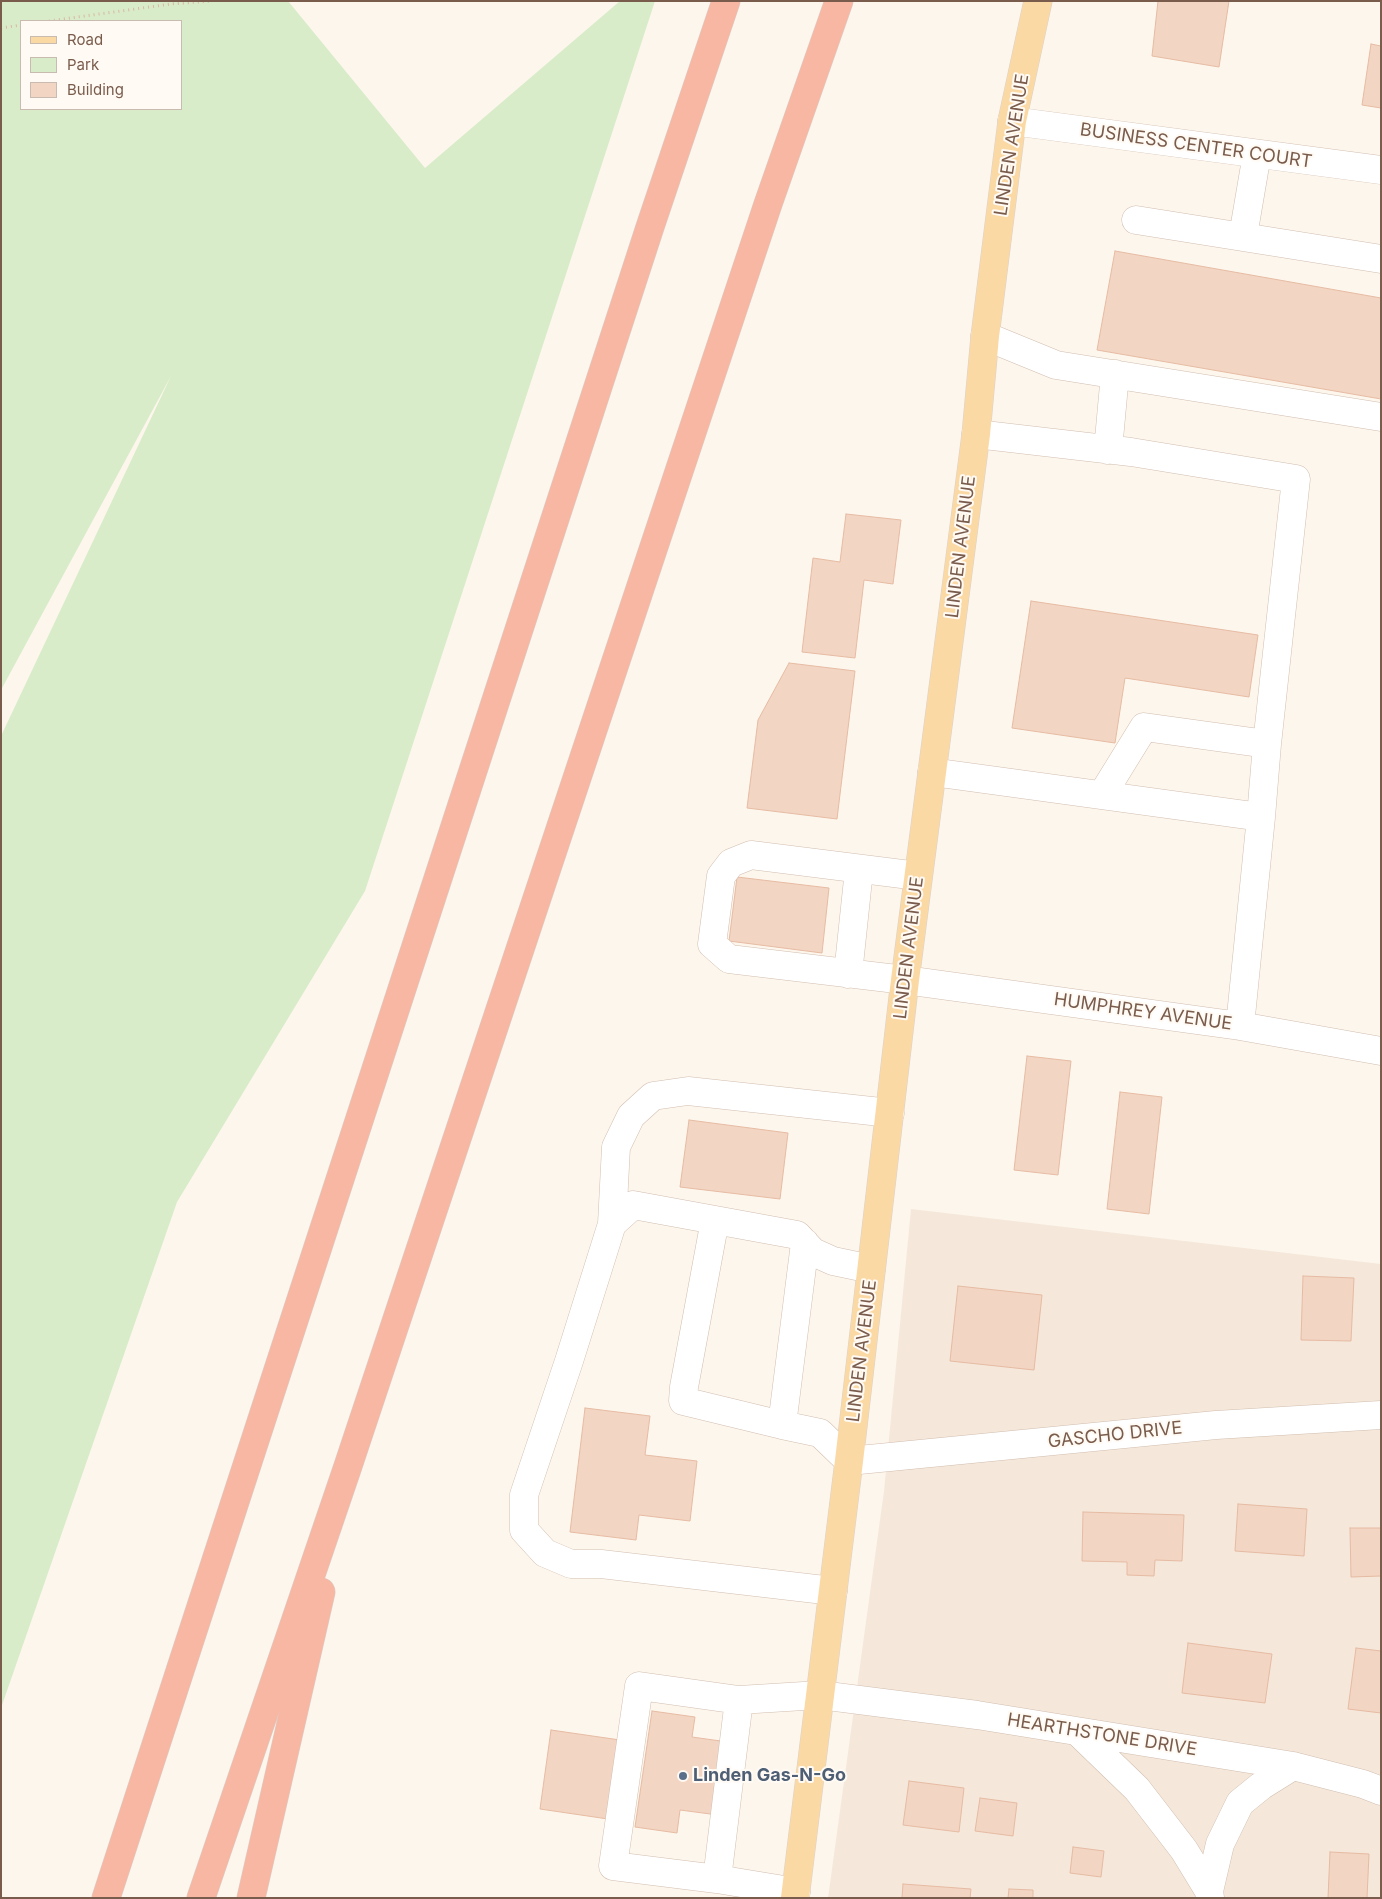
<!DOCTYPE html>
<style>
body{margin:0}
#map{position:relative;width:1382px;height:1899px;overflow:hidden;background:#fdf6ec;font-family:Inter,sans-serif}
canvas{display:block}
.frame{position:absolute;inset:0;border:2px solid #7a5c4d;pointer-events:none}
.legend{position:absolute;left:20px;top:20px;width:162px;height:90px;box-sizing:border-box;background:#fffaf3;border:1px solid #cabbb1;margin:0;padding:6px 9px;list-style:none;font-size:15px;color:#7a5c4d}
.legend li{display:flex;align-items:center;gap:10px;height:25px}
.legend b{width:25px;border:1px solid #cabbb1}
</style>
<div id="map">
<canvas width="1382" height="1899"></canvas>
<div class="frame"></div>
<ul class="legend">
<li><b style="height:6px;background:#fbd9a5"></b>Road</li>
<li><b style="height:14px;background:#d8ecc9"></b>Park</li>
<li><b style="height:14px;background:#f3d5c3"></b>Building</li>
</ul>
</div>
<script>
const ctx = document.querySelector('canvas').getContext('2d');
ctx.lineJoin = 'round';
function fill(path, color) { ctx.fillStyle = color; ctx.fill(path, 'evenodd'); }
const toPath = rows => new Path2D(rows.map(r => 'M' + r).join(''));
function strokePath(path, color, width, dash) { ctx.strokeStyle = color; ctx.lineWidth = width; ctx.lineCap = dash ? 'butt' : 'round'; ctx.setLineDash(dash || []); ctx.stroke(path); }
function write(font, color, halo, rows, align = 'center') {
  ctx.font = font + ' Inter,sans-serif'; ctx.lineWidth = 4; ctx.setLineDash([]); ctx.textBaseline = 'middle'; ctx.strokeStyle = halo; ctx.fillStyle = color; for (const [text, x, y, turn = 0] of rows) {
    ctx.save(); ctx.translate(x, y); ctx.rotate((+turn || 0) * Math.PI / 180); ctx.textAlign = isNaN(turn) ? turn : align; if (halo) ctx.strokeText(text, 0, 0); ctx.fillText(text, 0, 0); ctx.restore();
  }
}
const residential = toPath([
 [911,1209,1381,1264,1381,1898,828,1898,884,1491]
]);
const green = toPath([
 [1,1,288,1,425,168,620,1,655,1,365,891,177,1202,1,1708,1,736,171,376,1,690],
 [21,21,181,21,181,109,21,109]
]);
const building = toPath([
 [1158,1,1229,1,1219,67,1152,56,1158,1],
 [1371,44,1381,46,1381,108,1362,105,1371,44],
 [1115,251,1381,298,1381,399,1097,350,1115,251],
 [846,514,901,520,893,584,864,580,855,658,802,652,813,558,840,562,846,514],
 [1031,601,1258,635,1249,697,1125,678,1115,743,1012,728,1031,601],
 [789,663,855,671,837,819,747,808,758,720,789,663],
 [737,877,829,888,822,953,729,941,737,877],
 [1027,1056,1071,1061,1058,1175,1014,1170,1027,1056],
 [1120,1092,1162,1097,1149,1214,1107,1209,1120,1092],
 [689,1120,788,1133,780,1199,680,1187,689,1120],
 [1303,1276,1354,1278,1351,1341,1301,1340,1303,1276],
 [958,1286,1042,1295,1034,1370,950,1361,958,1286],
 [585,1408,650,1416,645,1455,697,1461,690,1521,639,1515,636,1540,570,1532,585,1408],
 [1238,1504,1307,1509,1304,1556,1235,1551,1238,1504],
 [1083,1512,1184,1515,1182,1561,1155,1560,1154,1576,1127,1575,1127,1562,1082,1561,1083,1512],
 [1350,1528,1381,1528,1381,1576,1351,1577,1350,1528],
 [1188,1643,1272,1654,1265,1703,1182,1693,1188,1643],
 [1356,1648,1381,1651,1381,1713,1348,1709,1356,1648],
 [652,1711,695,1717,692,1737,728,1742,718,1815,680,1810,677,1833,635,1827,652,1711],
 [551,1730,620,1740,608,1819,540,1809,551,1730],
 [909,1781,964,1788,959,1832,903,1825,909,1781],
 [980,1798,1017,1803,1013,1836,975,1831,980,1798],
 [1073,1847,1104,1851,1101,1877,1070,1873,1073,1847],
 [1330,1852,1369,1854,1367,1898,1328,1898,1330,1852],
 [903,1884,971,1889,970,1898,902,1898,903,1884],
 [1009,1889,1033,1890,1033,1898,1008,1898,1009,1889]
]);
const path = toPath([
 [49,21,171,4,212,1],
 [1,28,21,25]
]);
const minor = toPath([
 [1012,121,1381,170],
 [1136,220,1381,259],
 [1243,236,1257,154],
 [985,336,1056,365,1381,417],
 [976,434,1131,452,1296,479,1267,744,1261,817,1240,1026],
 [1108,450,1115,374],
 [932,772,1261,817],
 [1102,795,1144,727,1267,744],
 [918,876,751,855,731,863,721,876,712,944,729,959,905,980,1240,1026,1381,1051],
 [848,974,859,870],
 [715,1220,684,1387,683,1401,782,1425],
 [612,1224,616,1147,631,1116,653,1096,688,1091,890,1113],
 [805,1243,782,1425,820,1433,849,1461,1216,1425,1381,1415],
 [833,1591,601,1564,571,1564,545,1553,524,1530,524,1495,569,1361,612,1224,633,1205,797,1235,813,1252,833,1261,871,1269],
 [1078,1732,1137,1789,1184,1850,1209,1891],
 [717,1879,613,1866,639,1686,739,1700],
 [796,1892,717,1879,739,1700,820,1695,977,1715,1293,1766,1363,1784,1381,1791],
 [1210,1898,1209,1891,1220,1844,1240,1803,1261,1786,1293,1766]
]);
const major = toPath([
 [795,1898,849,1461,905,980,976,434,985,336,1012,121,1038,1]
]);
const highway = toPath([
 [106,1898,650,227,726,1],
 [201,1898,347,1469,768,204,839,1],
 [251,1898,321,1592]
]);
const markers = [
 [683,1776,5,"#5c6f8a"]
];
const streetNames = [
 ["LINDEN AVENUE",1012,145,-81],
 ["BUSINESS CENTER COURT",1196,146,8],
 ["LINDEN AVENUE",961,547,-83],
 ["LINDEN AVENUE",909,948,-83],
 ["HUMPHREY AVENUE",1143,1012,8],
 ["LINDEN AVENUE",862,1351,-83],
 ["GASCHO DRIVE",1115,1435,-6],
 ["HEARTHSTONE DRIVE",1102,1735,9]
];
const serviceNames = [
 ["Linden Gas-N-Go",693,1776]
];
fill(residential, '#f5e8da');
fill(green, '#d8ecc9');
fill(building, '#f3d5c3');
strokePath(building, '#e6bba3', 1);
strokePath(minor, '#d1beb0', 29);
strokePath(major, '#dad1cd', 29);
strokePath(highway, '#dad1cd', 29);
strokePath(path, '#d9b8a5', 3, [1, 4]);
strokePath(minor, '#fff', 28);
strokePath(major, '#fbd9a5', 28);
strokePath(highway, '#f7b7a3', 28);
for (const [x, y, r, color] of markers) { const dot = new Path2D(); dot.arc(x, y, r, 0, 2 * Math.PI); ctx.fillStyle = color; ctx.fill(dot); strokePath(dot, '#fffaf3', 2); }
write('18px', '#7a5c4d', '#fffaf3', streetNames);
write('bold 18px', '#4e5e75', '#fffaf3', serviceNames, 'left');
</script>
